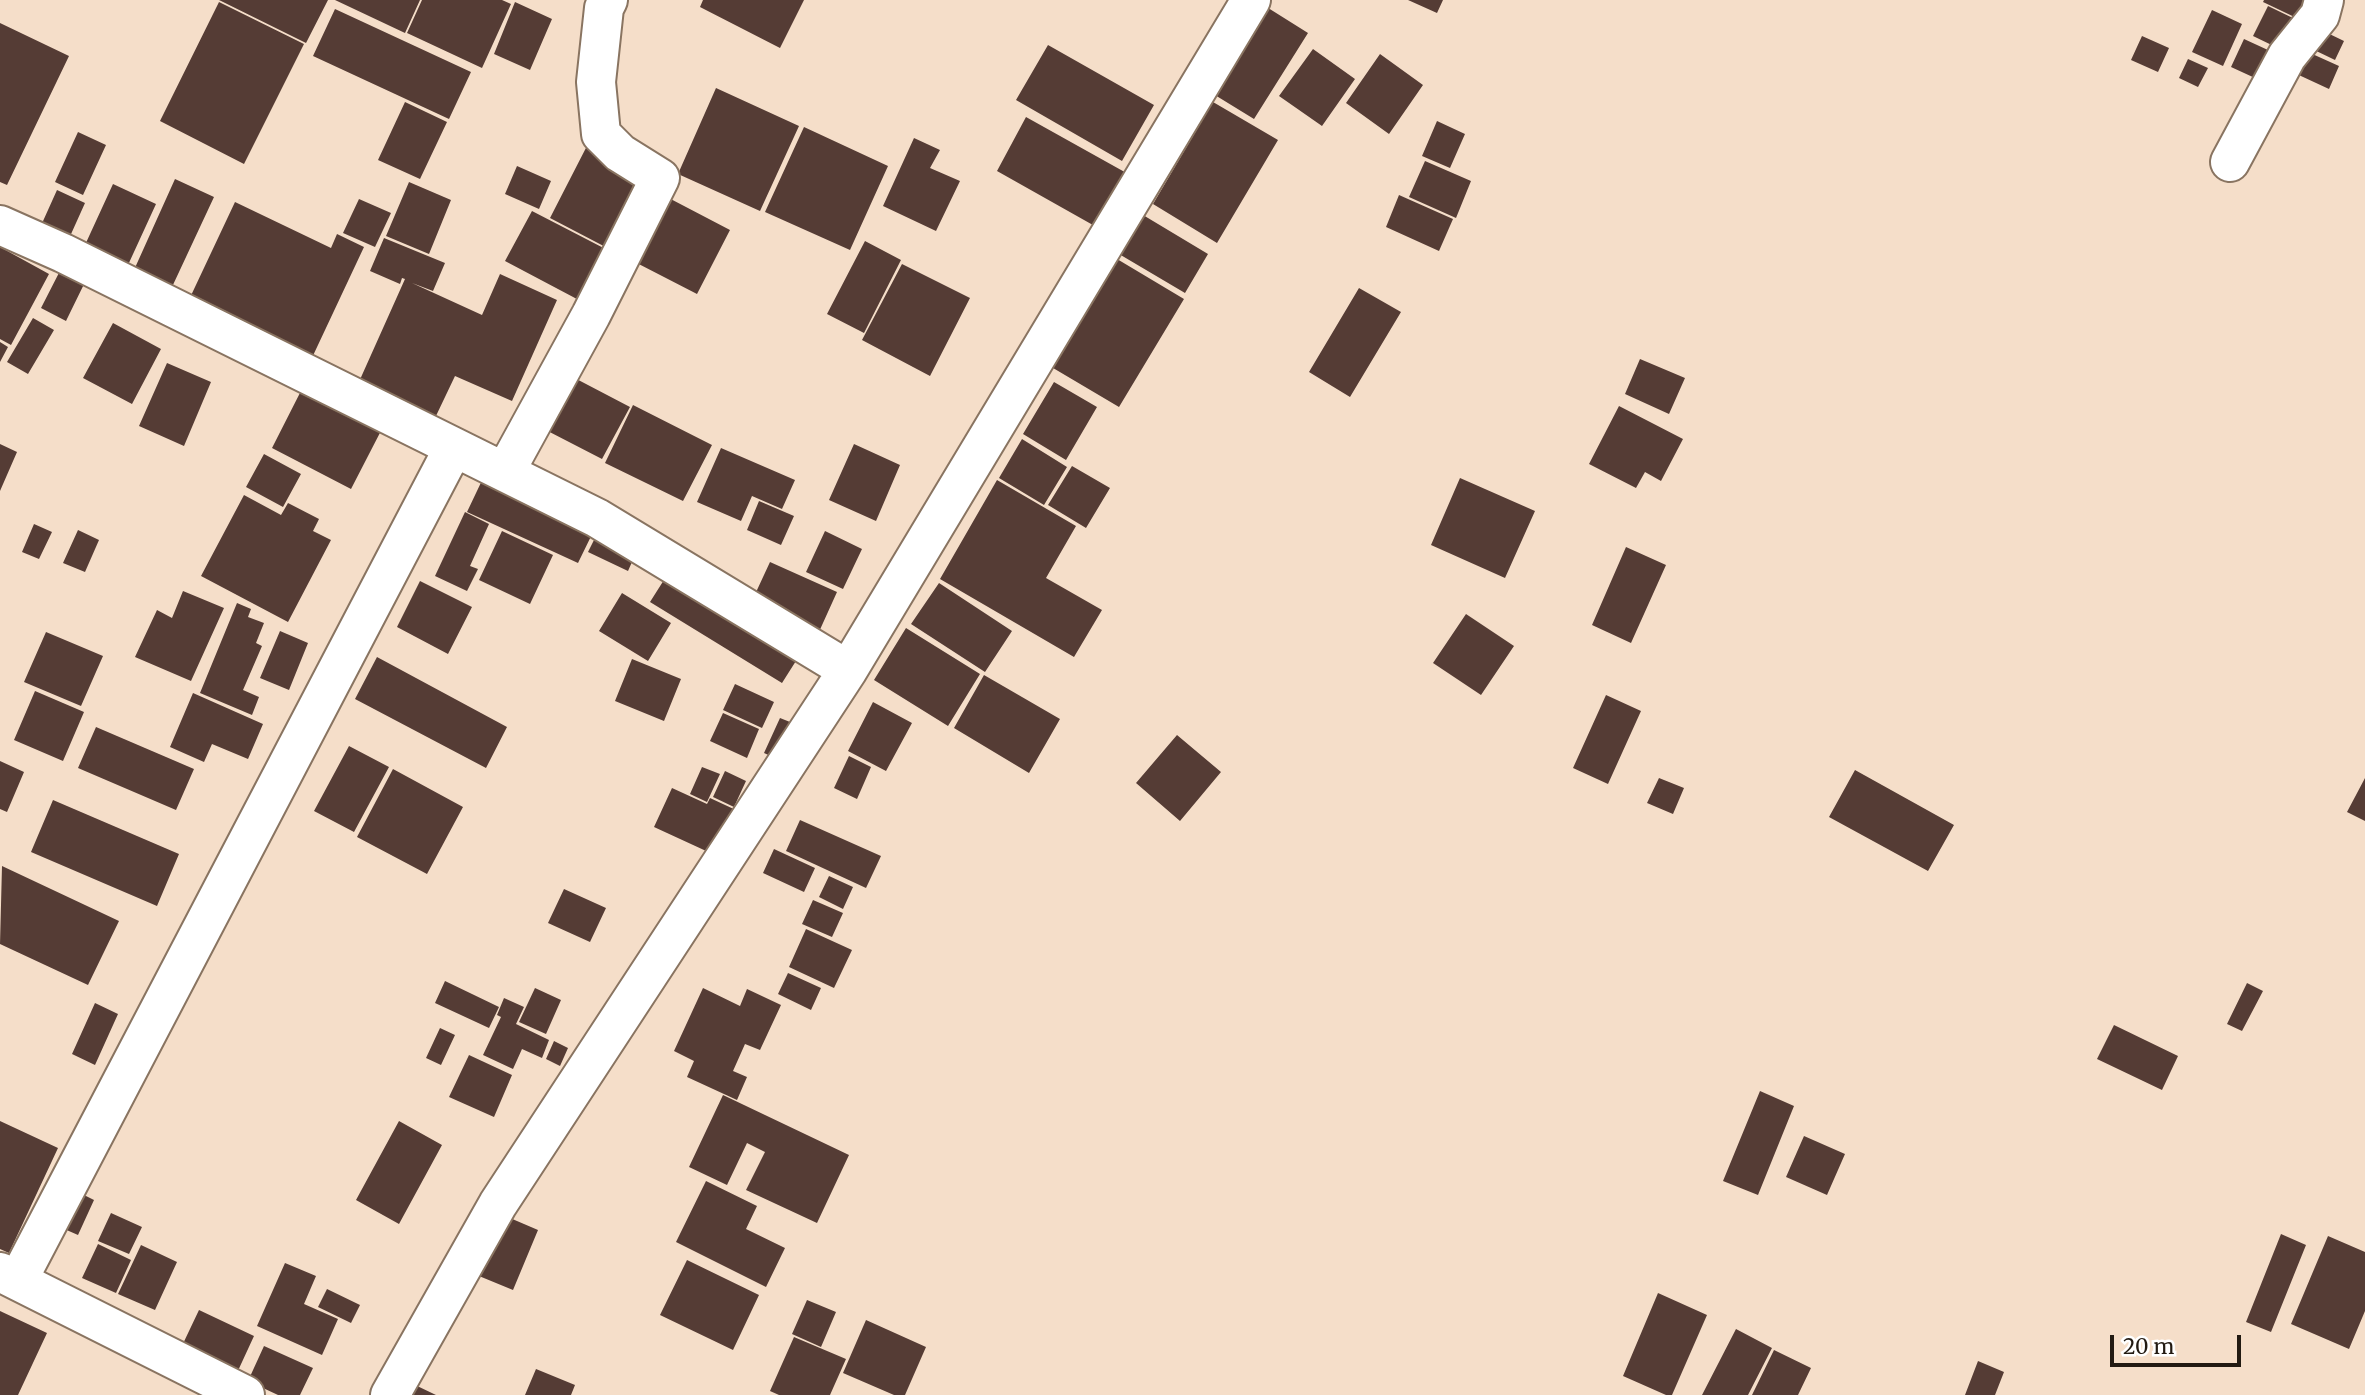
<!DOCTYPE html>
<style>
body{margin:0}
#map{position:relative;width:2365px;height:1395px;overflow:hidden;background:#f5dec9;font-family:Merriweather,serif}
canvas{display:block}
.scale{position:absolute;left:2110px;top:1335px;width:131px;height:32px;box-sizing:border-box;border:4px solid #221a12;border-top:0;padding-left:9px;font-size:21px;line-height:24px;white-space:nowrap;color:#221a12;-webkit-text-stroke:5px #fff;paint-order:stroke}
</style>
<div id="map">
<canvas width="2365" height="1395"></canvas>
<div class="scale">20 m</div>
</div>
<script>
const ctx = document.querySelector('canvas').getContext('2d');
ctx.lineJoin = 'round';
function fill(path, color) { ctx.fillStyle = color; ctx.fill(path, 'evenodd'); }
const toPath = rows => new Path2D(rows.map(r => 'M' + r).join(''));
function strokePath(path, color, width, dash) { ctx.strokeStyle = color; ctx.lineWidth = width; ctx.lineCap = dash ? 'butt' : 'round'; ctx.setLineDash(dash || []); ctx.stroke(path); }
const building = toPath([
 [219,0,328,0,306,43],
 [335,0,420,0,405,33],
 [422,0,502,0,511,4,482,68,407,33],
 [703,0,804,0,780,48,700,7],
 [1408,0,1443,0,1437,13],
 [2264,0,2310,0,2305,22,2263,2],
 [219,2,304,44,244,164,160,121],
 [515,2,552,19,530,70,494,54],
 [1265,6,1308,33,1254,119,1210,92],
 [2268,6,2297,20,2282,50,2253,36],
 [335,9,471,72,449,119,313,56],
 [2212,10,2242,24,2223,66,2192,52],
 [0,23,69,56,7,185,0,182],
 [2317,28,2344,41,2335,60,2308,47],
 [2142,36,2169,48,2158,72,2131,60],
 [2244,39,2281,56,2268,84,2231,67],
 [1048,45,1154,105,1122,161,1016,100],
 [2299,48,2339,66,2329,89,2288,70],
 [1313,49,1355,79,1322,126,1279,96],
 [1380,54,1423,85,1389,134,1346,103],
 [2188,59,2208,68,2198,87,2179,78],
 [716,88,799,126,760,211,678,174],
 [405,102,447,122,420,179,378,160],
 [1213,102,1278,140,1217,243,1153,204],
 [1026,117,1130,175,1100,229,997,171],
 [1437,121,1465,134,1450,168,1422,156],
 [804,127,888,166,850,250,765,212],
 [78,132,106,145,83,195,55,182],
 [914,138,940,150,930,168,960,181,936,231,883,206],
 [589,142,657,179,617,253,550,218],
 [1425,161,1471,181,1456,218,1409,197],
 [517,166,551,181,539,209,505,194],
 [175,179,214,197,172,287,134,270],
 [409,182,451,200,429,254,386,236],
 [113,184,156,204,128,265,85,245],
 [57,190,85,203,67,243,39,230],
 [663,195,730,230,697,294,629,259],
 [1399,195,1453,219,1439,251,1386,227],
 [359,199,391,213,375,247,343,233],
 [235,202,331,248,337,234,364,247,310,362,187,304],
 [532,211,619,256,592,307,505,261],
 [1143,215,1208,254,1185,293,1119,254],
 [384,238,445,263,433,291,412,283,482,315,500,274,557,300,512,401,455,376,435,418,358,384,405,279,402,278,400,284,370,271],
 [865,241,901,260,864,333,827,314],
 [0,247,49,274,11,345,0,339],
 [1112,256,1184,299,1119,407,1048,365],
 [902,264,970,298,930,376,862,340],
 [63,265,87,278,66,321,41,308],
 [1359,288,1401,312,1350,397,1309,372],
 [33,318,54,330,28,374,7,362],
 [113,323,161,349,132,404,83,378],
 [0,342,8,347,0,362],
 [1640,359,1685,378,1669,414,1625,394],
 [167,363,211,382,184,446,139,426],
 [565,373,630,407,602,459,538,426],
 [1054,382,1097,407,1066,460,1023,434],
 [304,385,384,425,351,489,272,448],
 [633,405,712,445,683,501,605,463],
 [1619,406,1683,439,1661,481,1645,472,1636,488,1589,464],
 [1022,439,1067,467,1044,505,999,478],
 [0,444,17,452,0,491],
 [854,444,900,465,876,521,829,500],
 [721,448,795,480,782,509,752,496,741,521,697,502],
 [264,454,301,474,283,507,246,487],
 [1072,466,1110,488,1086,528,1048,505],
 [486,472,597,524,578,563,467,512],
 [1460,478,1535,511,1505,578,1431,545],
 [997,480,1076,526,1046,578,1102,610,1074,657,940,579],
 [244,495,281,515,288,503,319,519,313,531,331,540,288,622,201,576],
 [759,501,794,516,781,545,747,530],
 [465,512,489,524,470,566,478,569,467,591,435,576],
 [34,524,52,532,39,559,22,552],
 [600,528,639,546,628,571,588,552],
 [78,530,99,540,85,572,63,563],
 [502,531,553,555,530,604,479,580],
 [825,531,862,549,843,589,806,572],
 [1626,547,1666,565,1631,643,1592,625],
 [770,562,837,592,818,634,751,603],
 [669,572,801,653,782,683,650,602],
 [420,581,472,607,448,654,397,627],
 [939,583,1012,631,985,672,911,624],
 [183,591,224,608,191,681,135,657,157,610,172,618],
 [622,593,671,623,648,661,599,631],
 [237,603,251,609,248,617,264,623,256,643,262,646,243,690,259,697,252,715,200,693],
 [1466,614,1514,646,1481,695,1433,663],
 [906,628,980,674,948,726,874,680],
 [280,631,308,643,289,690,260,678],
 [46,632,103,656,81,706,24,682],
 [377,657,507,727,486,768,355,699],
 [632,659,681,679,664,721,615,701],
 [984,675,1060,719,1029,773,954,728],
 [735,684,774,702,762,728,723,710],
 [35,691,84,712,63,761,14,740],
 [193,693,263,724,248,759,212,744,204,762,170,747],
 [1606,695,1641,711,1608,784,1573,768],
 [873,702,912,723,886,771,848,751],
 [723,713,759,729,747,758,710,741],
 [780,718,800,726,784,762,764,753],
 [96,727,194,769,176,810,78,768],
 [1177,735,1221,772,1180,821,1136,783],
 [349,746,389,767,354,832,314,811],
 [849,756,871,767,857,799,834,788],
 [0,761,24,772,7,812,0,809],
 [702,767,720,774,707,802,690,794],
 [393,769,463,807,427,874,357,837],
 [1855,770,1954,825,1928,871,1829,817],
 [725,771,746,781,734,807,713,797],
 [1659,778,1684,788,1673,814,1647,803],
 [2365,778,2365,821,2347,812],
 [672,788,707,804,710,798,738,811,717,856,654,827],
 [53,800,179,854,157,906,31,852],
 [800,820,881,856,866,888,786,851],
 [774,849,815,868,804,892,763,873],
 [2,866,119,921,88,985,0,944],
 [829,876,853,887,843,909,819,897],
 [564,889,606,908,590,942,548,923],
 [813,900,843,913,832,937,802,924],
 [806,929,852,950,834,988,789,967],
 [788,973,821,988,811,1010,778,994],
 [445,981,499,1007,489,1028,435,1003],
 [2247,983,2263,991,2242,1031,2227,1024],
 [535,988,561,1000,546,1034,519,1022],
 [703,988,740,1006,747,989,781,1005,760,1050,745,1044,733,1071,747,1077,737,1100,687,1077,694,1061,674,1051],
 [504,998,524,1007,516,1024,549,1040,542,1058,522,1049,513,1069,483,1055,501,1017,497,1015],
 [95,1003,118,1014,95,1065,72,1054],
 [2114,1025,2178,1056,2162,1090,2097,1059],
 [440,1028,455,1035,441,1065,426,1058],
 [554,1041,568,1048,560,1066,546,1059],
 [469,1055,512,1075,494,1117,449,1097],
 [1760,1091,1794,1106,1758,1195,1723,1181],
 [723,1095,849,1155,817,1223,746,1190,765,1152,747,1143,727,1185,689,1167],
 [0,1121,58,1148,9,1253,0,1249],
 [399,1121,442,1145,399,1224,356,1200],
 [1804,1136,1845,1154,1827,1195,1786,1177],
 [706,1181,757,1206,746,1229,785,1248,766,1287,676,1242],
 [78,1192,94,1200,78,1235,62,1228],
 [111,1213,142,1227,129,1254,98,1241],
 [503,1215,538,1230,513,1290,479,1276],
 [2281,1234,2306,1245,2271,1332,2246,1322],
 [2328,1236,2365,1252,2365,1311,2349,1349,2291,1324],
 [98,1244,131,1260,116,1293,82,1278],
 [141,1245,177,1262,155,1310,118,1294],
 [687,1260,759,1295,733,1350,660,1315],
 [285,1263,316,1276,304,1304,338,1319,322,1355,257,1326],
 [327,1289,360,1305,351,1323,318,1307],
 [1658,1293,1707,1315,1672,1395,1666,1395,1623,1376],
 [807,1300,836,1312,821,1347,792,1334],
 [199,1310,254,1336,236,1375,180,1350],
 [0,1311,47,1333,18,1395,0,1395],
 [866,1320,926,1347,905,1395,894,1395,843,1373],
 [1736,1329,1772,1348,1748,1395,1702,1395],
 [794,1337,846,1359,830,1395,779,1395,770,1391],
 [264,1346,313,1368,300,1395,278,1395,248,1381],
 [1774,1350,1811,1368,1798,1395,1752,1395],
 [1978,1361,2004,1372,1995,1395,1965,1395],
 [536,1369,575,1385,571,1395,525,1395],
 [413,1384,436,1395,408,1395]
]);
const street = toPath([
 [2230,162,2287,56,2320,15,2324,0],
 [0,225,63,253,597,518,848,670],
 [505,472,591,315,660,178,620,153,601,134,596,82,604,8,608,0],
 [0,1272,245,1395],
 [18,1280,454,447],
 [390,1395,498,1204,848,670,1251,0]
]);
fill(building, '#553c35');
strokePath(street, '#897461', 42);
strokePath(street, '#fff', 38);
</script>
